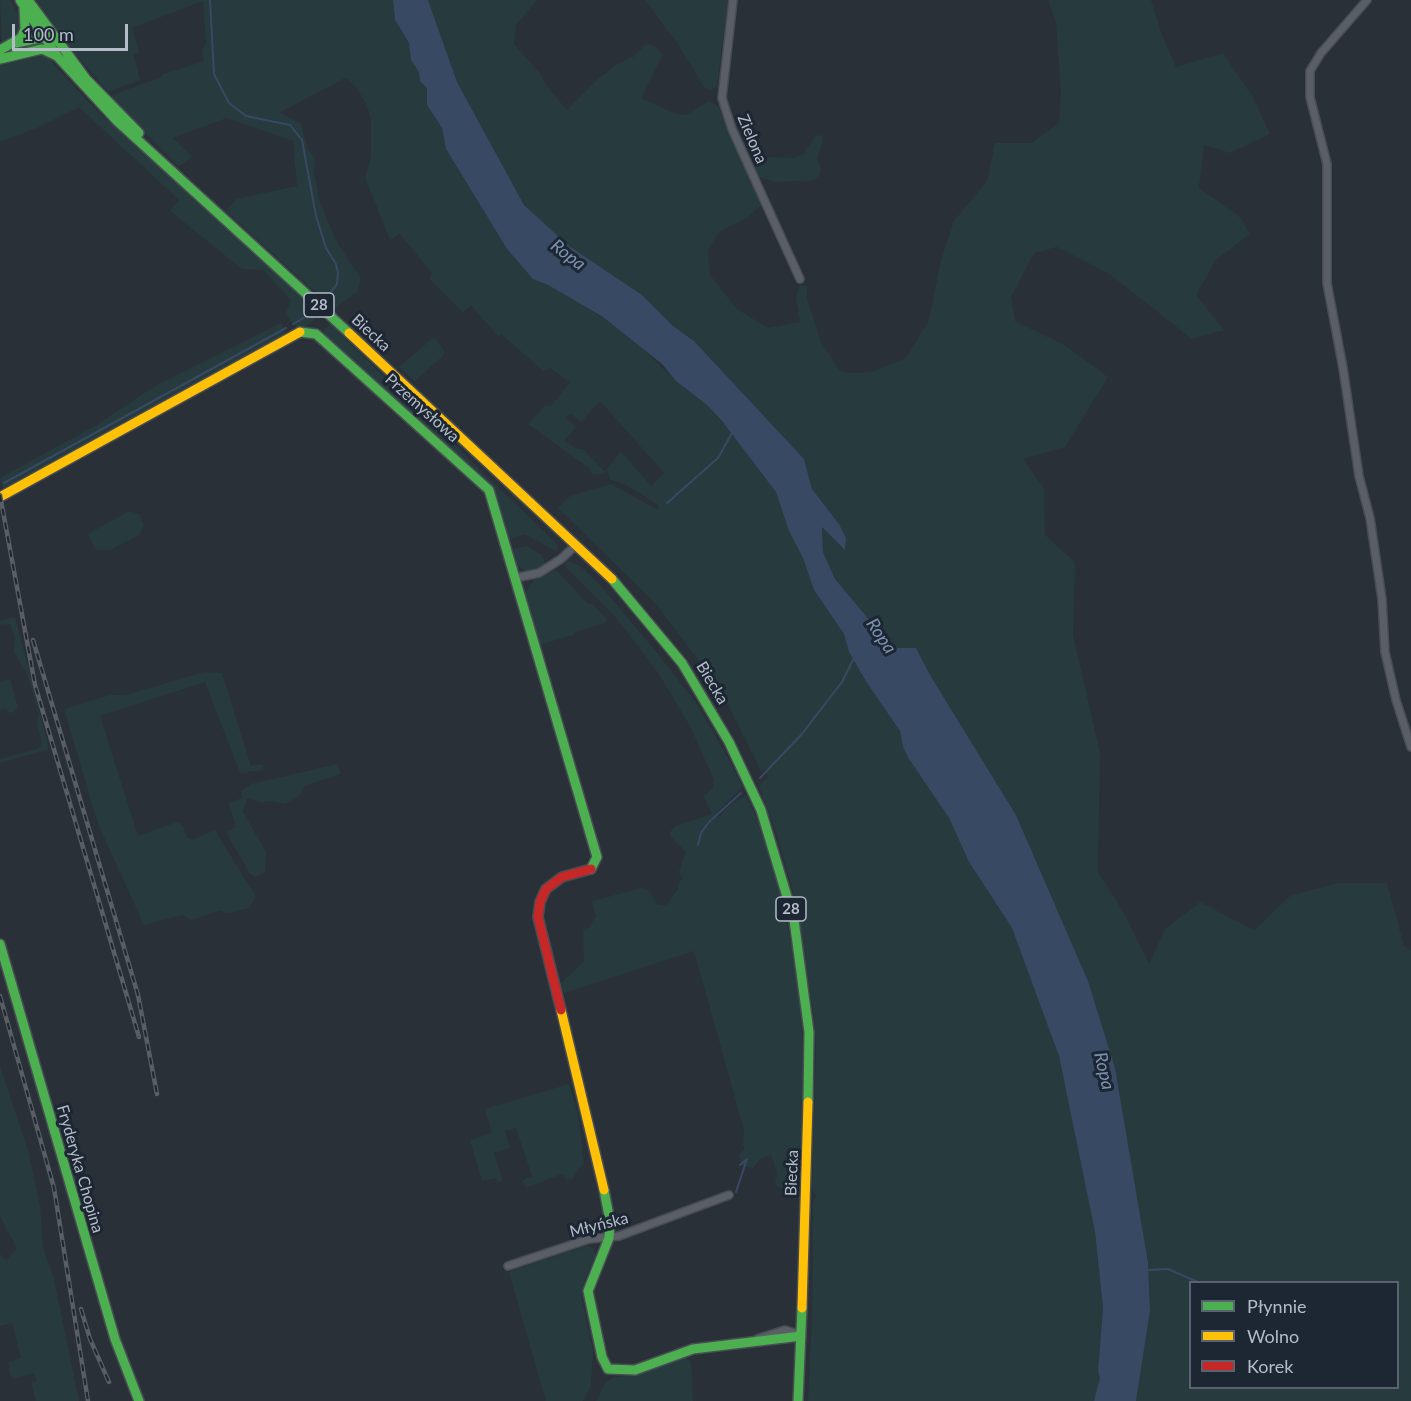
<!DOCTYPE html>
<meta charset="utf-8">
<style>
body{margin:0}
#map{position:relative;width:1411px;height:1401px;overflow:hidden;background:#2a3038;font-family:Lato,sans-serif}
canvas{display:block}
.legend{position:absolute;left:1189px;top:1281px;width:210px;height:108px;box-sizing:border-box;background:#1d2633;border:2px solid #59626f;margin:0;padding:8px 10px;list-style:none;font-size:18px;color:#b4bcc9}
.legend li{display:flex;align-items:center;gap:12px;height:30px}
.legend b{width:30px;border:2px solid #59626f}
.scale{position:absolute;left:12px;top:24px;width:116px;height:27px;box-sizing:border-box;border:3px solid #b4bcc9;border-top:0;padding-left:8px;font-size:18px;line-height:21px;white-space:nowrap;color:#b4bcc9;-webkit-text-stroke:4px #1d2633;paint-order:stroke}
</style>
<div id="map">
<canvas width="1411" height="1401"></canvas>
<ul class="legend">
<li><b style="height:8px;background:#4caf50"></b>Płynnie</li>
<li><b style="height:8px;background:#ffc107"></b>Wolno</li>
<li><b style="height:8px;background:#c62828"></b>Korek</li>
</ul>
<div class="scale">100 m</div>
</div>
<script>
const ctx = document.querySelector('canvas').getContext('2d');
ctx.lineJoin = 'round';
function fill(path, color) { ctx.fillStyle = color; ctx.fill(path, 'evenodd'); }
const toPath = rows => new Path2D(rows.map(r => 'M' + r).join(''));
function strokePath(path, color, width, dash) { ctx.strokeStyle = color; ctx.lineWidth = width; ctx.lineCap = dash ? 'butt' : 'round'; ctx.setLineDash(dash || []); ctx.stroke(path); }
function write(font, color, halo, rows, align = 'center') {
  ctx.font = font + ' Lato,sans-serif'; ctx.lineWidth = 6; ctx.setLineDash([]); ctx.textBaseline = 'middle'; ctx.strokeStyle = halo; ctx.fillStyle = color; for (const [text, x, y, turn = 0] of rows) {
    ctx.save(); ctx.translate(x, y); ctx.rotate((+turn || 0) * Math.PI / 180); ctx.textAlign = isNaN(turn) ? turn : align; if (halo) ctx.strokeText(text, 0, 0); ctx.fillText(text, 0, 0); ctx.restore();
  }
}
const green = toPath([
 [0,0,11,0,22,23,18,36,2,45],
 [36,0,393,0,395,20,409,43,411,59,419,72,419,78,427,88,427,105,442,128,446,149,507,249,533,279,548,285,603,317,641,347,676,381,707,405,741,443,776,492,789,531,803,558,814,590,844,634,849,652,867,683,900,731,903,747,909,759,949,818,969,862,1012,928,1030,973,1059,1056,1095,1232,1103,1308,1098,1371,1101,1378,1094,1401,808,1401,812,1318,813,1201,816,1196,812,1188,816,1052,814,1017,796,903,778,838,759,786,768,777,766,769,761,771,729,707,702,665,656,604,558,508,570,496,611,484,658,510,659,505,622,483,610,480,607,469,621,451,651,486,664,473,600,401,581,422,570,413,566,418,576,427,564,441,575,448,584,450,606,473,592,475,590,469,528,424,546,405,551,406,570,382,550,368,543,371,501,334,498,336,471,305,463,312,430,279,432,273,400,234,390,240,365,178,371,157,371,120,367,105,355,86,345,78,279,113,299,122,302,126,307,149,315,157,314,173,320,203,338,244,361,279,358,291,334,309,226,211,236,199,297,186,293,141,227,118,173,138,192,157,179,167,111,98,112,95,161,77,161,75,204,61,202,51,206,44,203,1,132,28,139,52,134,55,140,80,108,92,64,40],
 [428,0,537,0,516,25,514,44,538,71,548,88,567,110,598,79,617,64,633,57,646,44,654,46,663,54,641,98,674,113,686,115,709,101,718,106,763,203,748,217,720,231,708,249,710,275,737,309,768,328,800,322,796,297,799,286,807,286,807,298,821,342,840,371,853,373,871,372,906,358,929,320,941,260,954,221,987,181,995,143,1032,143,1059,123,1061,94,1056,22,1048,0,1151,0,1161,32,1176,67,1223,53,1253,97,1270,134,1230,153,1204,145,1199,188,1241,218,1250,234,1216,260,1196,295,1224,330,1192,339,1108,273,1057,247,1034,253,1011,297,1015,321,1066,346,1108,377,1065,447,1023,459,1044,489,1045,535,1075,562,1073,635,1100,753,1098,872,1123,911,1149,964,1165,929,1200,902,1254,930,1290,896,1337,883,1387,883,1404,946,1411,950,1411,1401,1136,1401,1150,1311,1148,1262,1115,1070,1088,981,1016,815,930,675,916,648,893,648,835,579,823,552,822,526,832,535,839,524,812,489,804,459,694,341,673,326,642,295,569,246,524,205,457,82],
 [1190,1282,1398,1282,1398,1388,1190,1388],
 [645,0,728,0,717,86,710,90,704,87,678,44],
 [39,55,48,58,96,110,310,305,306,308,315,314,313,316,315,319,304,328,296,327,285,314,291,300,263,270,242,269,170,211,179,200,79,107,37,128,0,142,0,64],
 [821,135,823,139,817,160,821,166,820,175,814,180,775,182,756,176,750,164,761,166,769,157,792,158,803,155,815,136],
 [281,323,286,335,4,490,0,478,5,475,95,426,155,386],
 [330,324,554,541,558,546,557,552,525,534,507,541,492,492,325,337,324,329],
 [434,337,444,350,444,355,415,381,399,367],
 [129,511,139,514,144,525,139,535,110,550,96,550,88,534],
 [527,546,541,555,546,564,544,566,528,572,515,565,512,553,514,549],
 [568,561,580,566,601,586,654,649,697,704,731,763,742,787,715,815,720,816,730,805,746,795,758,821,781,893,799,987,803,1054,801,1136,798,1187,791,1190,778,1187,775,1182,777,1173,771,1155,760,1159,753,1168,742,1166,739,1155,745,1149,743,1145,744,1130,694,951,564,993,561,983,584,961,583,930,589,927,596,916,592,901,642,888,649,891,658,905,666,905,678,889,680,880,683,880,679,871,686,852,671,837,670,832,676,826,712,814,704,797,712,789,714,780,690,726,659,674,615,616,564,565],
 [556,570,588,604,592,604,607,619,605,623,575,632,574,635,538,645,524,600,525,593,534,580],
 [15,617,49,749,0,763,0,759,37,749,42,745,37,722,39,714,27,674,14,652,15,637,10,624,0,625,0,621],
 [204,672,222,673,251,766,263,764,264,770,240,773,205,682,100,716,138,836,177,822,183,826,187,837,192,840,215,830,256,897,249,908,226,914,221,910,191,920,182,915,144,925,98,824,64,709,110,695,126,695],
 [10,679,18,707,14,712,9,713,6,709,0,710,0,682],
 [338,764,341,774,304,786,299,796,285,804,269,801,262,803,247,798,243,812,266,852,265,872,255,877,250,874,226,832,236,827,229,803,242,798,241,791,251,784],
 [0,1066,28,1150,40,1206,43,1247,54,1279,79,1401,36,1401,31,1383,37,1381,34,1373,13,1379,10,1373,8,1362,21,1358,12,1323,0,1326,0,1254,6,1260,17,1249,0,1216],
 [569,1084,578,1114,584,1163,572,1179,566,1180,562,1174,526,1188,522,1180,532,1176,516,1128,505,1131,510,1148,494,1153,503,1181,498,1182,496,1178,482,1181,470,1140,492,1133,485,1109],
 [587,1246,593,1248,596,1255,586,1276,581,1294,593,1351,591,1386,583,1401,546,1401,509,1272],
 [684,1356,691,1362,693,1401,596,1401,606,1382,612,1378,639,1374]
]);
const water = toPath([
 [393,0,428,0,457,82,524,205,569,246,642,295,673,326,694,341,804,459,812,489,839,524,846,538,845,550,822,527,823,552,835,579,893,648,916,648,930,675,1016,815,1088,981,1115,1068,1148,1262,1150,1311,1136,1401,1094,1401,1100,1378,1098,1371,1103,1308,1095,1232,1059,1056,1012,928,969,862,949,818,909,759,903,747,900,731,867,683,849,652,844,634,814,590,803,558,789,531,776,492,722,421,707,405,676,381,662,364,603,317,548,285,533,279,507,249,446,149,442,128,427,105,427,88,420,81,419,72,411,60,409,43,395,20]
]);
const stream = toPath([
 [210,0,214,74,229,103,246,116,290,125,302,140,316,216,326,248,336,264,338,273,337,284,326,299],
 [293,324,314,312],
 [4,483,286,328],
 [667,503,718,458,733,431],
 [760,778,801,735,842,682,854,658],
 [698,845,701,833,709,822,741,793],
 [736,1192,747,1159,740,1165],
 [1147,1270,1168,1269,1198,1282]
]);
const street = toPath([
 [733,0,722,98,732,129,800,279],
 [1367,0,1321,53,1310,71,1310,97,1327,164,1327,283,1343,368,1359,476,1370,518,1382,599,1385,652,1396,700,1411,747],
 [515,578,539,573,561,559,576,545],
 [508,1266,589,1239,619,1236,729,1195],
 [757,1339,785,1330,800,1335]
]);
const fast = toPath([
 [20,0,57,56,117,121,349,333],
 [28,0,86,79,139,133],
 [16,43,50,36],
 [0,50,21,38,25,29,24,8],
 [0,59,42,49,57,56],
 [300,332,316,334,489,490,597,857,591,869],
 [612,579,682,663,729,742,761,810,794,920,809,1032,808,1102],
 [0,944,115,1339,139,1401],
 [604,1190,610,1221,609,1238,588,1291,602,1357,608,1369,635,1370,693,1349,801,1336],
 [798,1401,802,1308]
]);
const slow = toPath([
 [349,333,612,579],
 [0,497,300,332],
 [561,1010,604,1190],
 [802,1308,808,1102]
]);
const jam = toPath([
 [561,1010,538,917,540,902,546,889,562,877,591,869]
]);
const rail = toPath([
 [0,495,35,685,139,1037],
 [33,640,138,995,157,1094],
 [0,996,54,1188,88,1401],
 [81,1309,90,1339,109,1382]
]);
const shields = [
 [319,305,30],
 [791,909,30]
];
const shieldNames = [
 ["28",319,305],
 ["28",791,909]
];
const streetNames = [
 ["Zielona",752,139,67],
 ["Biecka",371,333,43],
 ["Przemysłowa",422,408,42],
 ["Biecka",712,683,59],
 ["Fryderyka Chopina",80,1169,74],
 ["Biecka",792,1173,-88],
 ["Młyńska",599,1225,-14]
];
const waterNames = [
 ["Ropa",568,255,38],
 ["Ropa",881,636,56],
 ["Ropa",1104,1071,77]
];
fill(green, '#273a3e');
fill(water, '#384963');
strokePath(stream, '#384963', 2);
strokePath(street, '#484c53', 10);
strokePath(fast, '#484c53', 12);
strokePath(slow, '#484c53', 12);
strokePath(jam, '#484c53', 12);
strokePath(street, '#5a5e66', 7);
strokePath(fast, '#4caf50', 9);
strokePath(slow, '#ffc107', 9);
strokePath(jam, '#c62828', 9);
strokePath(rail, '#595d64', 4.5);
strokePath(rail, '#1d2633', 2, [7]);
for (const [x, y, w] of shields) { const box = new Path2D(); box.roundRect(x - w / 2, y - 12, w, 24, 4.5); ctx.fillStyle = '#1d2633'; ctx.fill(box); strokePath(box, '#b4bcc9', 1.5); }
write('bold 15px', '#b4bcc9', null, shieldNames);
write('16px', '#b4bcc9', '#1d2633', streetNames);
write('italic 18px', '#7c92b1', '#1d2633', waterNames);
</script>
